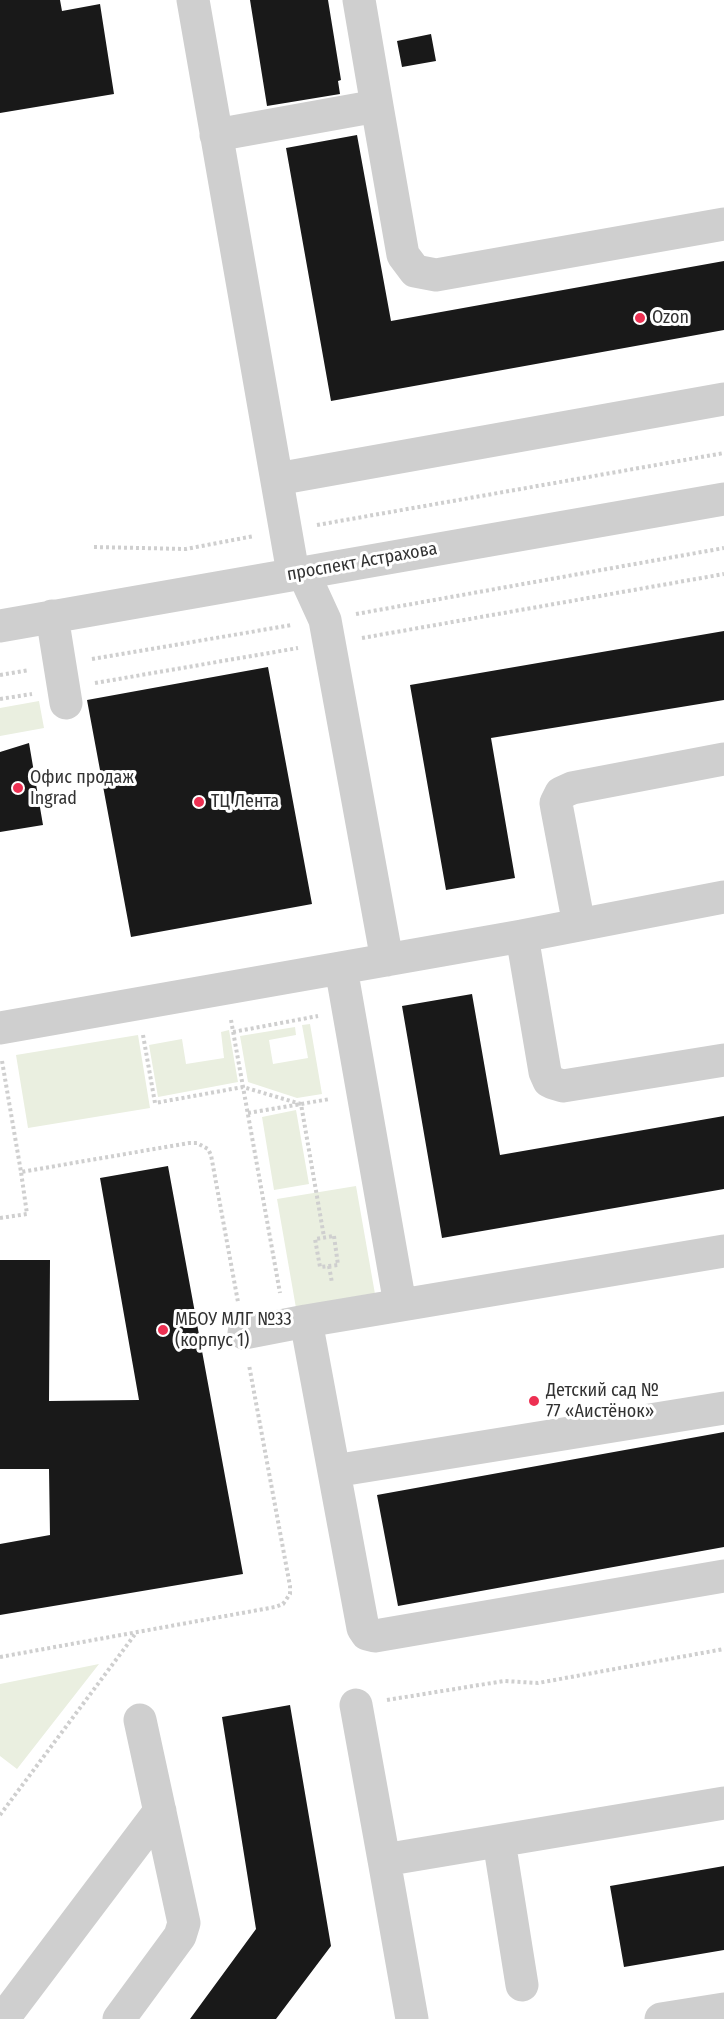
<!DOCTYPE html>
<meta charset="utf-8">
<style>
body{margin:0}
canvas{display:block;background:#fff}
</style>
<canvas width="724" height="2019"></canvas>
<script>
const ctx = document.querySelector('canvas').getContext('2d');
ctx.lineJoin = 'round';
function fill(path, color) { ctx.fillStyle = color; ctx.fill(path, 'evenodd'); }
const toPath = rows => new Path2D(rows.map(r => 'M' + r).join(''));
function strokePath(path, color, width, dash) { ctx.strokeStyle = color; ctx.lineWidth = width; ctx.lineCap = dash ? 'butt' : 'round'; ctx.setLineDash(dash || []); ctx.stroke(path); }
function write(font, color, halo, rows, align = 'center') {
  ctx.font = font + ' "Fira Sans Condensed",sans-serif'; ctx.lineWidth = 6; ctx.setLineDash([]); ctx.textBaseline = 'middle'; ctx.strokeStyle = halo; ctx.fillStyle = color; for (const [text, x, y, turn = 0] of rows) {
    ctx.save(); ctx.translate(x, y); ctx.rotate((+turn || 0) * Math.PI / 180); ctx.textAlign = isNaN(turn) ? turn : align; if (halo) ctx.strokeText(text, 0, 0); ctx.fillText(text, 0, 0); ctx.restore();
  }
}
const green = toPath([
 [39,701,44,728,0,736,0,708],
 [310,1024,322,1094,297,1098,248,1082,240,1036,295,1027,296,1035,269,1040,273,1064,308,1058,302,1025],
 [229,1030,238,1082,158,1097,149,1045,182,1039,186,1064,224,1058,221,1032],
 [138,1035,150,1108,28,1128,16,1055],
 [296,1110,309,1184,274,1190,262,1117],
 [356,1186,375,1294,296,1308,277,1199],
 [99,1664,17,1769,0,1756,0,1684]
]);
const building = toPath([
 [0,0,60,0,62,11,100,4,114,94,0,113],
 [250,0,328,0,341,80,338,81,340,94,267,106],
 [431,34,436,61,402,67,397,41],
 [357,135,391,321,724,261,724,330,331,401,286,148],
 [724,631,724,700,491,738,515,878,446,890,410,685],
 [268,667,312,904,131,937,87,700],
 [29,743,43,825,0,832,0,752],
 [472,994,500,1155,724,1116,724,1189,442,1238,402,1006],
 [168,1166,243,1574,0,1615,0,1544,50,1535,49,1469,0,1469,0,1260,50,1260,49,1401,139,1400,100,1178],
 [724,1432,724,1547,398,1606,377,1495],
 [290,1705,331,1946,276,2019,190,2019,256,1929,222,1717],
 [724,1866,724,1950,624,1967,610,1886]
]);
const path = toPath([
 [317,525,724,453],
 [94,547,186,549,254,536],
 [356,614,724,548],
 [362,638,724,574],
 [92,659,292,625],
 [0,675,29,670],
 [95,683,298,648],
 [0,699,32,694],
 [231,1020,280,1293],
 [233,1032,318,1016],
 [143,1035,155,1103,243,1087,301,1104,324,1237],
 [2,1061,21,1172,189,1143,197,1143,208,1149,211,1155,238,1302],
 [248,1113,330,1099],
 [0,1218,27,1214,21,1172],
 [334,1236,338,1265,320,1267,315,1239,334,1236],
 [329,1266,332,1283],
 [0,1657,275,1607,283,1604,290,1594,290,1586,249,1365],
 [387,1700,504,1681,538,1683,724,1649],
 [0,1815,136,1633]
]);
const minor = toPath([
 [193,0,293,573],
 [359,0,377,106],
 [216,135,377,106,403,255,415,271,436,275,724,224],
 [277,479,724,399],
 [303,572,325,620,387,960],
 [52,616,66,703],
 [0,626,724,499],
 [579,925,557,809,556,803,561,793,572,788,724,759],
 [522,936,724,897],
 [341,968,400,1304],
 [0,1028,522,936,545,1072,549,1081,553,1083,563,1086,724,1060],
 [724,1251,306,1321,363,1628,367,1634,375,1636,724,1576],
 [244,1333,306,1321],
 [334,1471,724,1408],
 [356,1705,384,1860],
 [499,1841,522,1985],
 [3,2019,160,1811],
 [119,2019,180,1936,184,1923,140,1720],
 [412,2019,384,1860,724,1803],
 [661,2019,724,2009]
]);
const markers = [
 [640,318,6,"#ed3052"],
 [18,788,6,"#ed3052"],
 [199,802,6,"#ed3052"],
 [163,1330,6,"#ed3052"],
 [534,1401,6,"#ed3052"]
];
const poiNames = [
 ["Ozon",652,318],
 ["Офис продаж",30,778],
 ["Ingrad",30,799],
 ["ТЦ Лента",211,802],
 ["МБОУ МЛГ №33",175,1320],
 ["(корпус 1)",175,1341],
 ["Детский сад №",546,1391],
 ["77 «Аистёнок»",546,1412]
];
const streetNames = [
 ["проспект Астрахова",362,562,-10]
];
fill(green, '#eaefe0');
fill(building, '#191919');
strokePath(path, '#cfcfcf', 4, [3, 3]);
strokePath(minor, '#cfcfcf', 33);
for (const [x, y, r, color] of markers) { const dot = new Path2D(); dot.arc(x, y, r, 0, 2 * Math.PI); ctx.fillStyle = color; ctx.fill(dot); strokePath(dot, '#fff', 2); }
write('18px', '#323232', '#fff', poiNames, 'left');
write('18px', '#323232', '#fff', streetNames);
</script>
